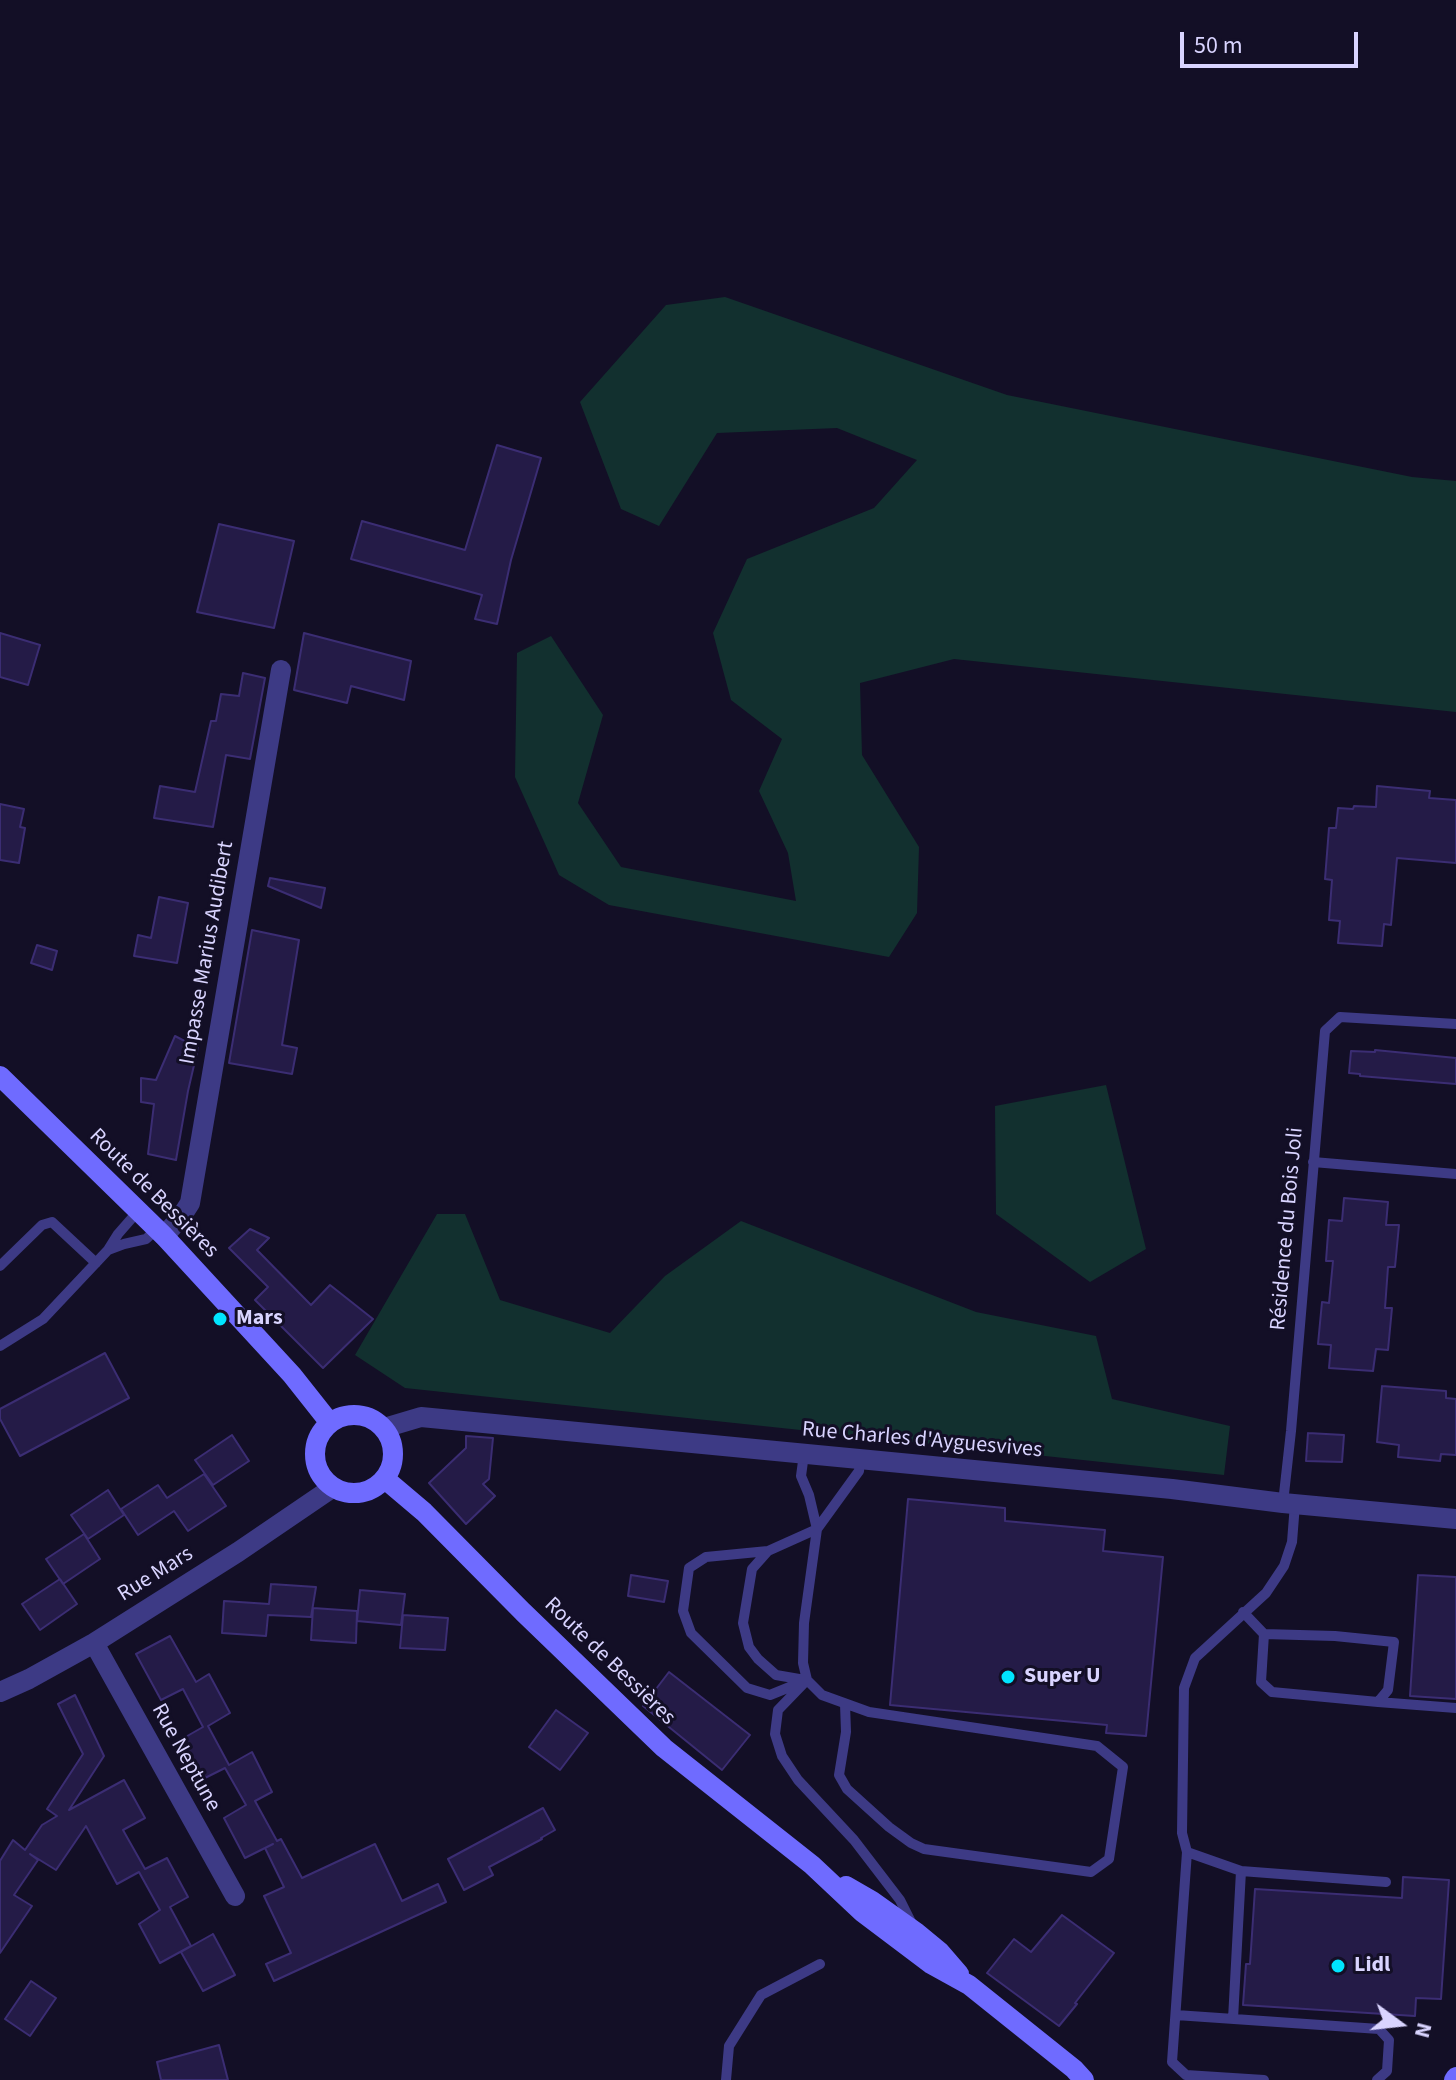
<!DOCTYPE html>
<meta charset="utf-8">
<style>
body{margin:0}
#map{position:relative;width:1456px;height:2080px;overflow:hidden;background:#130f26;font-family:"Source Sans 3",sans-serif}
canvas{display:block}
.north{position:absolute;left:1360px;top:1984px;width:80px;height:80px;-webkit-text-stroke:6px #130f26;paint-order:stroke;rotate:105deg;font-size:22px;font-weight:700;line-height:32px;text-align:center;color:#d9d4ff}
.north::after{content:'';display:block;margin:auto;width:28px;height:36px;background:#d9d4ff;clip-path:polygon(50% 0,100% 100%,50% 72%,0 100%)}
.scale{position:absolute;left:1180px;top:32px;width:178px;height:36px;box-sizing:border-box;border:4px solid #d9d4ff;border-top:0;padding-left:10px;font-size:24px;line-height:28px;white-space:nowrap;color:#d9d4ff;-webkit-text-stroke:6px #130f26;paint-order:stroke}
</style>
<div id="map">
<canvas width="1456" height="2080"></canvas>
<div class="north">N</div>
<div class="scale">50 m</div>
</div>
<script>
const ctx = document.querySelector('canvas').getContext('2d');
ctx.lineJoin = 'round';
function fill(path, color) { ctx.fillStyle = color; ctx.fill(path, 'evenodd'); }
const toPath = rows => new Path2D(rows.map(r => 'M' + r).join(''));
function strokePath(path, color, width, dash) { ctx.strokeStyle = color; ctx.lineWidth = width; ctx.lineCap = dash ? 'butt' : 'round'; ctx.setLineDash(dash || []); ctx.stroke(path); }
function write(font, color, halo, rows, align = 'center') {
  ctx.font = font + ' "Source Sans 3",sans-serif'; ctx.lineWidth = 6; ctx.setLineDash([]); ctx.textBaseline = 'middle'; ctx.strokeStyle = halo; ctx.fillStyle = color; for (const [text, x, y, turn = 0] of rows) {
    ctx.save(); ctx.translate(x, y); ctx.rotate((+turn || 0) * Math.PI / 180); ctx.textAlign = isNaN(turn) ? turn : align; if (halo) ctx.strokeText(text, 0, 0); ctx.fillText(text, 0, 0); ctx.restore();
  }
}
const green = toPath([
 [725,297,1007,395,1412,477,1456,481,1456,712,954,659,860,683,862,755,919,847,917,913,889,957,609,905,559,875,515,777,517,653,551,636,603,715,578,803,621,867,796,901,788,853,759,791,782,739,731,700,713,633,747,559,874,508,917,460,837,428,717,433,659,526,621,509,580,402,666,305],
 [1106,1085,1146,1249,1090,1282,996,1214,995,1106],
 [437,1214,465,1214,500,1300,610,1333,665,1276,741,1221,976,1312,1096,1336,1112,1399,1230,1426,1224,1475,405,1388,355,1355]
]);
const building = toPath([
 [497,445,541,458,511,560,497,624,475,619,482,595,351,559,362,521,465,550,497,445],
 [219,524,294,541,274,628,197,612,219,524],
 [0,633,40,645,28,685,0,677,0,633],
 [304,633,411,661,404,700,351,686,347,703,294,690,304,633],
 [243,673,265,678,250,759,226,755,213,827,154,818,160,786,195,792,211,721,216,721,221,694,239,696,243,673],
 [1377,786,1430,791,1429,798,1456,800,1456,863,1397,858,1391,925,1384,924,1382,946,1338,943,1340,921,1329,920,1332,880,1325,879,1329,828,1336,828,1338,808,1353,809,1354,806,1376,807,1377,786],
 [0,804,24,809,20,827,25,828,19,863,0,860,0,804],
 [270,878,325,888,321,908,268,886,270,878],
 [159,897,188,903,177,963,134,956,138,935,151,938,159,897],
 [252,930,299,940,282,1045,297,1048,292,1074,229,1063,252,930],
 [37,945,57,951,52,970,31,963,37,945],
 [175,1036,198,1048,188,1091,176,1160,148,1154,154,1104,141,1102,141,1078,156,1080,175,1036],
 [1375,1050,1456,1058,1456,1084,1360,1076,1360,1074,1349,1073,1351,1051,1375,1052,1375,1050],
 [1344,1198,1388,1202,1386,1225,1399,1225,1395,1267,1388,1267,1385,1308,1392,1308,1388,1350,1376,1349,1373,1371,1329,1368,1331,1345,1318,1344,1322,1302,1329,1303,1333,1261,1326,1261,1329,1220,1342,1221,1344,1198],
 [250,1229,269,1238,257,1250,311,1305,330,1285,373,1319,323,1368,255,1300,268,1287,229,1248,250,1229],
 [105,1353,129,1398,20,1456,0,1419,0,1409,105,1353],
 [1382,1386,1446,1391,1446,1398,1456,1399,1456,1455,1441,1454,1440,1461,1398,1457,1399,1445,1377,1442,1382,1386],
 [1308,1433,1344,1435,1342,1462,1306,1461,1308,1433],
 [232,1435,249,1461,213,1485,195,1460,232,1435],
 [466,1436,493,1438,489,1479,483,1484,495,1496,466,1524,429,1483,466,1448,466,1436],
 [204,1474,226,1506,188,1531,174,1511,138,1535,121,1509,158,1485,167,1498,204,1474],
 [108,1490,124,1515,88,1539,71,1515,108,1490],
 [908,1499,1005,1508,1005,1521,1105,1530,1103,1551,1163,1557,1146,1736,1106,1733,1107,1725,890,1705,908,1499],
 [84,1534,100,1559,63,1584,46,1559,84,1534],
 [631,1575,668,1581,664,1602,628,1596,631,1575],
 [1418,1575,1456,1577,1456,1699,1410,1696,1418,1575],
 [60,1579,77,1604,40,1630,22,1604,60,1579],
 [271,1584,316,1587,311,1617,268,1615,266,1636,222,1633,224,1601,269,1604,271,1584],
 [360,1590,405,1594,401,1625,357,1621,360,1590],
 [313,1608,357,1611,356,1643,311,1640,313,1608],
 [403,1615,448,1618,445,1650,400,1648,403,1615],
 [170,1636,196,1682,209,1674,230,1713,208,1726,229,1765,252,1752,272,1792,255,1801,277,1841,281,1839,302,1878,375,1844,402,1901,438,1884,446,1902,274,1981,266,1964,291,1953,264,1896,284,1887,265,1848,273,1844,245,1858,224,1818,246,1805,225,1768,203,1779,182,1739,203,1727,183,1689,161,1700,136,1654,170,1636],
 [669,1672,750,1735,722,1770,643,1706,669,1672],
 [75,1695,104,1756,69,1810,124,1780,145,1818,123,1830,145,1869,167,1858,188,1897,170,1907,191,1946,160,1963,139,1924,160,1910,139,1872,117,1884,86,1826,56,1870,30,1854,38,1860,14,1895,32,1906,0,1953,0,1861,13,1840,25,1850,42,1825,57,1816,47,1809,83,1754,58,1704,75,1695],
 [556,1710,588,1733,560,1770,529,1747,556,1710],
 [543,1808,555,1830,541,1838,542,1839,489,1867,493,1875,464,1890,448,1859,543,1808],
 [1403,1877,1449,1880,1441,1999,1416,1998,1415,2016,1243,2005,1246,1964,1250,1964,1255,1889,1402,1898,1403,1877],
 [1062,1915,1114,1953,1075,2003,1077,2004,1059,2026,987,1973,1014,1939,1031,1952,1062,1915],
 [213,1934,235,1975,203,1991,181,1952,213,1934],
 [31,1981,56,1998,30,2036,5,2019,31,1981],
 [219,2045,228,2080,161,2080,157,2062,219,2045]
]);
const lane = toPath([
 [1313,1162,1456,1174],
 [139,1210,118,1234,108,1250,124,1244,146,1239,157,1229],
 [0,1266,42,1225,52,1222,96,1263],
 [0,1346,43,1319,108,1250],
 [804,1454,801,1476,809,1495,817,1529,859,1471,860,1460],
 [1283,1503,1291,1431,1325,1031,1340,1017,1456,1024],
 [817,1529,804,1623,803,1663,807,1680,822,1695,869,1712,1097,1746,1123,1767,1109,1859,1091,1872,924,1849,911,1843,889,1827,847,1789,839,1775,846,1732,845,1704],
 [768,1551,706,1557,689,1568,683,1611,691,1633,747,1688,770,1695,802,1682],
 [1243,1612,1264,1634,1335,1636,1394,1642,1388,1690,1378,1702,1272,1692,1261,1682,1264,1634],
 [805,1680,776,1675,758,1659,749,1647,743,1623,752,1569,768,1551,817,1529],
 [807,1680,778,1710,775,1734,782,1756,798,1780,854,1840,900,1900,912,1924],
 [1378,1702,1456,1708],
 [1187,1852,1182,1833,1184,1688,1195,1658,1266,1593,1284,1566,1292,1542,1295,1504],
 [1241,1871,1386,1882],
 [1176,2015,1379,2029,1389,2040,1387,2071,1377,2080],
 [1233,2019,1241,1871,1187,1852,1172,2062,1186,2075,1264,2080],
 [726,2080,729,2046,761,1995,820,1964]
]);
const street = toPath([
 [164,1236,181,1217,190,1203,281,670],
 [384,1428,421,1417,1172,1489,1283,1503,1456,1519],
 [94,1643,235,1896],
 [0,1692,29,1679,94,1643,238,1552,332,1488]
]);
const secondary = toPath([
 [0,1076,164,1236,292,1375,330,1423],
 '315 1454a39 39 0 1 1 78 0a39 39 0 1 1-78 0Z',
 [385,1479,424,1512,523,1612,664,1748,812,1865,862,1912,931,1964,969,1985,1074,2069,1084,2080],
 [846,1886,872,1901,917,1933,940,1952,959,1974],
 [1454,2080,1456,2077]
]);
const markers = [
 [220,1319,8,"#00e5ff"],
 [1008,1677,8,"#00e5ff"],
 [1338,1966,8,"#00e5ff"]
];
const streetNames = [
 ["Impasse Marius Audibert",208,953,-80],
 ["Route de Bessières",153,1194,45],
 ["Résidence du Bois Joli",1288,1229,-85],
 ["Rue Charles d'Ayguesvives",922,1441,5],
 ["Rue Mars",156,1575,-32],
 ["Route de Bessières",609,1662,44],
 ["Rue Neptune",185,1758,61]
];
const poiNames = [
 ["Mars",236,1319],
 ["Super U",1024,1677],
 ["Lidl",1354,1966]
];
fill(green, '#12302f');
fill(building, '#241b47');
strokePath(building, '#3b2d73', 2);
strokePath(lane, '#3d3a85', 10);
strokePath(street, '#3d3a85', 20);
strokePath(secondary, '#6f6bff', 20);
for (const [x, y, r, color] of markers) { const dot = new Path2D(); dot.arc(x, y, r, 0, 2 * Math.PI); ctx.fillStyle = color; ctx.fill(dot); strokePath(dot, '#130f26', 3); }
write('22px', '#d9d4ff', '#130f26', streetNames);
write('bold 22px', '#d9d4ff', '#130f26', poiNames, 'left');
</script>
